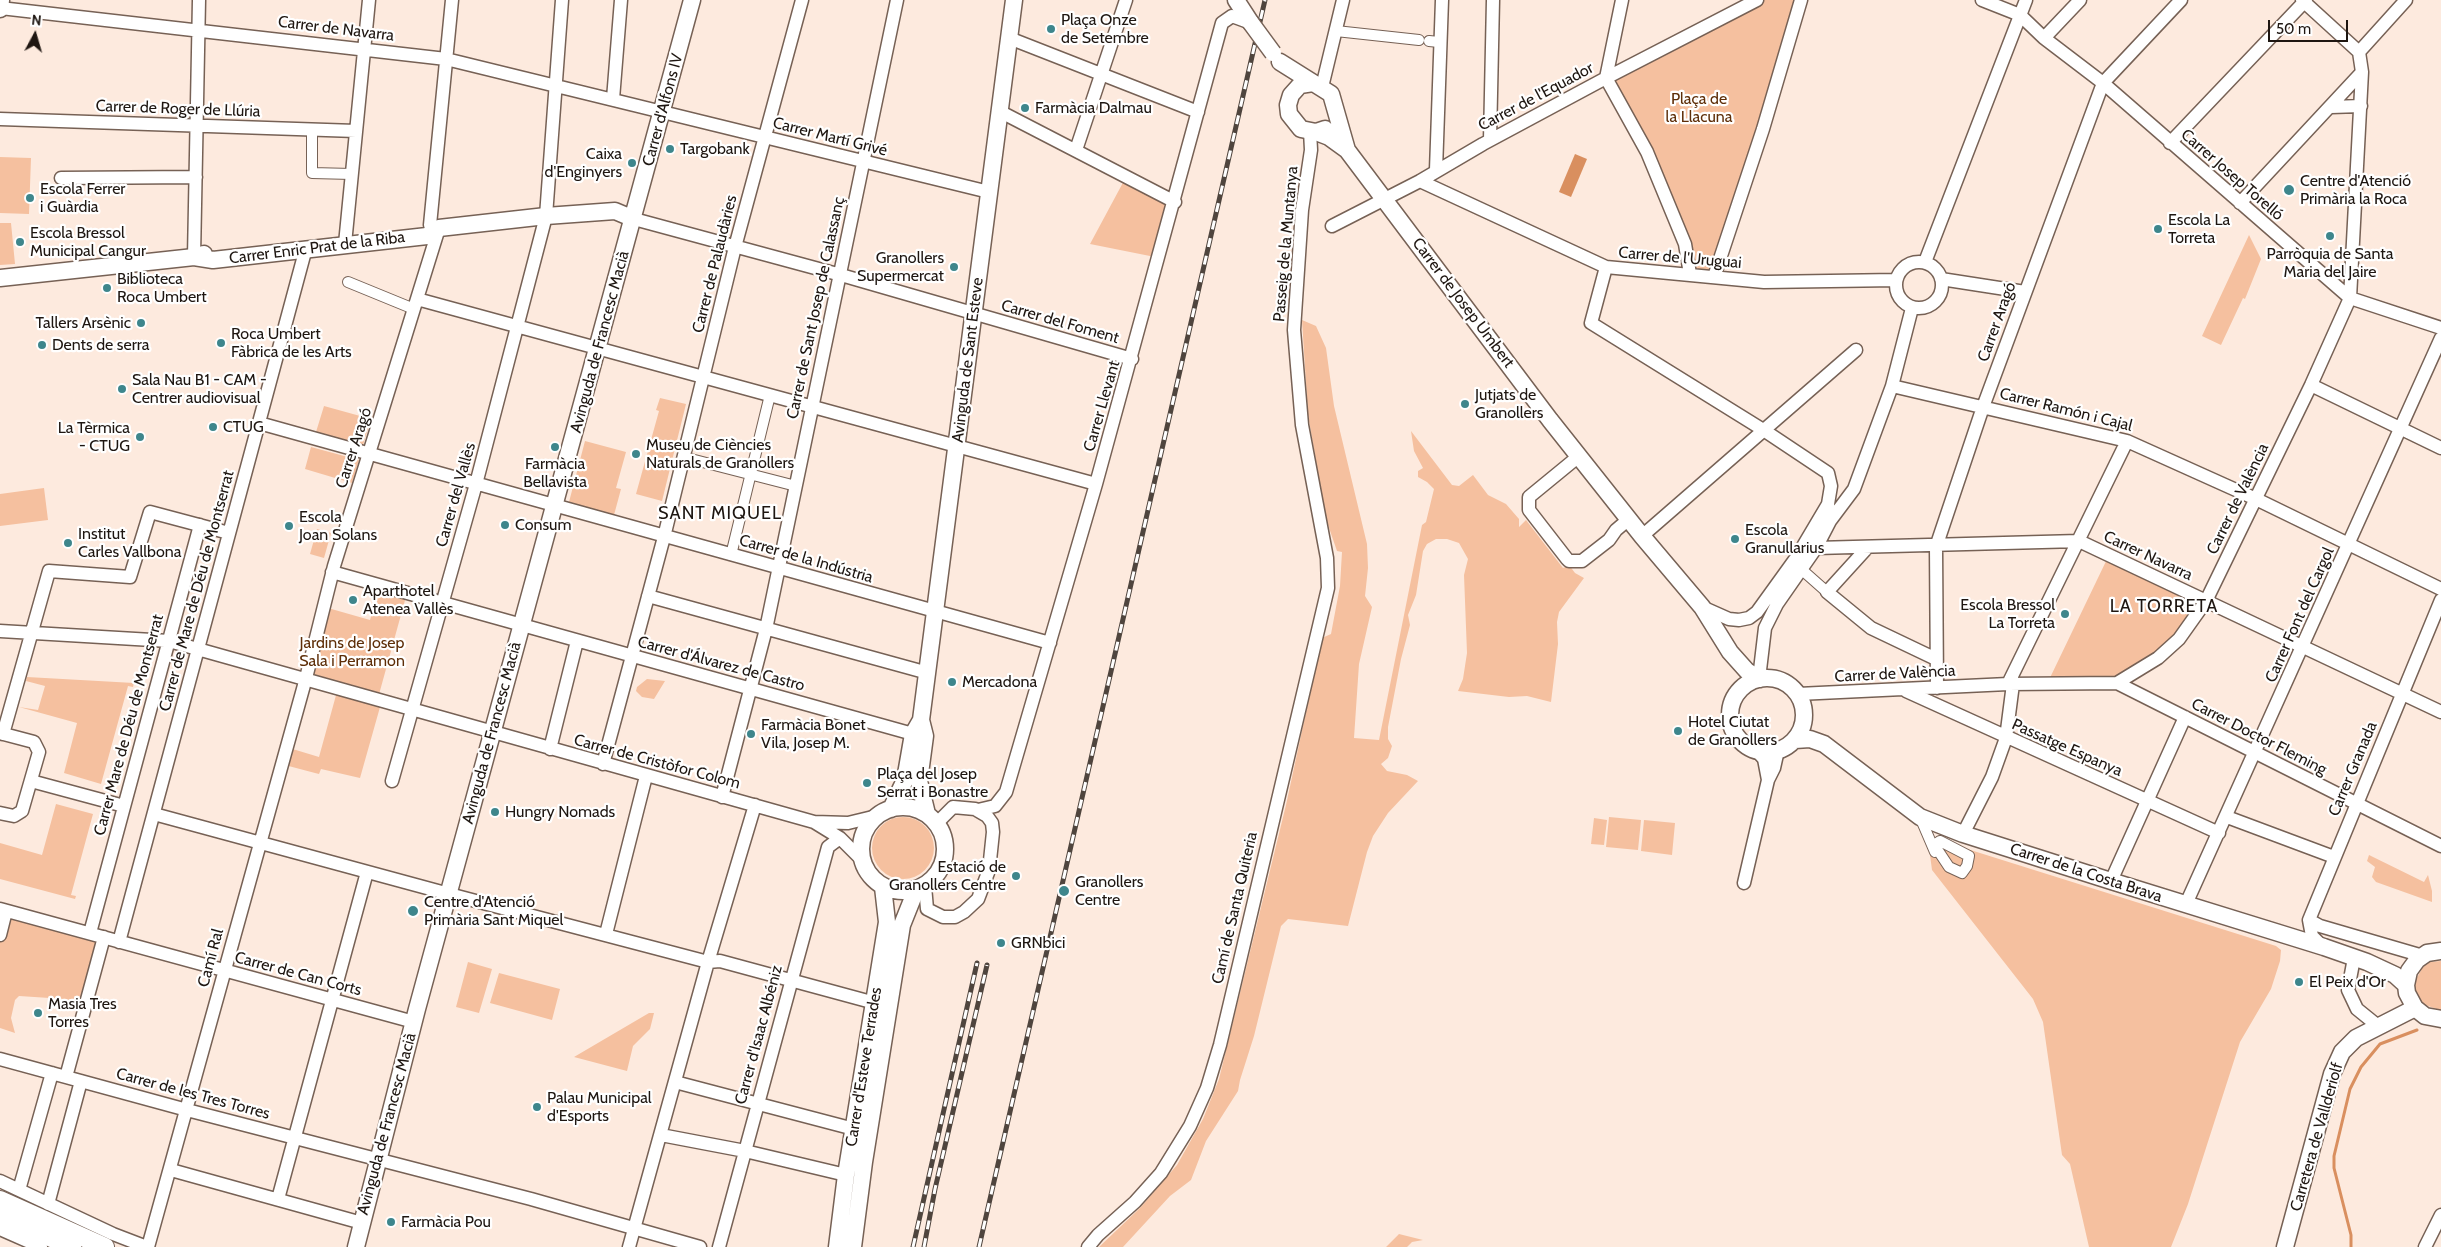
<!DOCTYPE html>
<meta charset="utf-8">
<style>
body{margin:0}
#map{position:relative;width:2441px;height:1247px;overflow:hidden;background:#fdeade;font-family:Cabin,sans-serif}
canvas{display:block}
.north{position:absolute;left:10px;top:10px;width:50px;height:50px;-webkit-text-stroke:4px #fff;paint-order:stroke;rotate:6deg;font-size:14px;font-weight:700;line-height:20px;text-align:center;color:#1e1611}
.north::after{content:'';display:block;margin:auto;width:18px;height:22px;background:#1e1611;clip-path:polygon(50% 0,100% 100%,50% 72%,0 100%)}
.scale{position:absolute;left:2268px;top:20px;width:80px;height:22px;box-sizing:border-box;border:2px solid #1e1611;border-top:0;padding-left:6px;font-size:15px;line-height:18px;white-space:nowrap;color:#1e1611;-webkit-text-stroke:4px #fff;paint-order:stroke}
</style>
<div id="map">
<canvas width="2441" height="1247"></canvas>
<div class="north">N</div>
<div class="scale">50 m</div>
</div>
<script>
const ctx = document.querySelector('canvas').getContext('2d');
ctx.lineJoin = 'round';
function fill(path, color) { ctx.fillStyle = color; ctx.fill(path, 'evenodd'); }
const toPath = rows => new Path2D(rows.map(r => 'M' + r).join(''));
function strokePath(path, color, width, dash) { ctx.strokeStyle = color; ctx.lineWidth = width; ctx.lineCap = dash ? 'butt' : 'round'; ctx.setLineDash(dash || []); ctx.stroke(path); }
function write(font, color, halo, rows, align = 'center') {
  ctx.font = font + ' Cabin,sans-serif'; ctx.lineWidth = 4.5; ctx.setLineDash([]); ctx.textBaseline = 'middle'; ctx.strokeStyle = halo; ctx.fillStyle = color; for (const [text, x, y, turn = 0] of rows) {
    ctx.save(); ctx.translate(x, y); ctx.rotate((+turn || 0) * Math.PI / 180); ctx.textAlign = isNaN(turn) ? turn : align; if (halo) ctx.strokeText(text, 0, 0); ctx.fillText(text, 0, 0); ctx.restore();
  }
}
const green = toPath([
 [1757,0,1801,0,1714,277,1690,274,1685,244,1606,78],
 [0,157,31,158,29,214,0,213],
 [1126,177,1175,202,1160,258,1090,244],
 [0,223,11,223,15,264,0,265],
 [2249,235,2261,259,2245,299,2243,298,2221,345,2202,336],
 [1302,320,1316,326,1326,348,1334,406,1367,544,1368,568,1365,596,1372,607,1359,664,1354,738,1379,740,1422,525,1426,522,1434,489,1427,482,1418,477,1418,471,1423,468,1414,451,1411,431,1452,485,1459,486,1473,475,1488,495,1506,504,1519,519,1519,527,1526,520,1563,568,1569,565,1575,573,1584,578,1559,612,1557,622,1558,644,1551,702,1527,696,1509,697,1458,691,1463,679,1467,653,1464,575,1468,559,1459,543,1447,539,1436,539,1427,544,1423,551,1416,595,1408,615,1410,625,1401,659,1388,727,1388,739,1392,746,1388,758,1381,764,1387,771,1407,775,1418,781,1388,813,1373,836,1367,852,1348,926,1288,919,1281,926,1254,1036,1240,1080,1238,1091,1206,1141,1191,1180,1170,1196,1123,1247,1099,1247,1140,1208,1177,1165,1203,1119,1219,1079,1286,805,1322,638,1331,634,1340,586,1342,552,1337,551,1326,519,1308,415],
 [660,398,686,404,662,501,636,494,659,411,656,410],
 [324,406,371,419,363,445,316,432],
 [585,441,626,452,616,488,621,489,614,515,569,502],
 [311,447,359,460,352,483,305,469],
 [44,488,48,520,0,526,0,494],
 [317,529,331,533,324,558,310,554],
 [2109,555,2206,601,2179,639,2117,683,2047,684],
 [380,585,407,593,378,698,382,700,360,778,321,769,319,774,315,773,281,764,286,747,319,757,338,688,306,678,328,608,370,620],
 [27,677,134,683,133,687,128,686,101,784,64,773,77,723,19,707,38,710,45,686,26,681],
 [647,679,665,681,654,699,642,697,636,691,637,687],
 [56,804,93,814,71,895,76,896,75,899,0,879,0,843,42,855],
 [1609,817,1641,820,1638,850,1606,847],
 '872 848a31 31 0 1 1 62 0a31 31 0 1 1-62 0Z',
 [1594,818,1607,820,1604,845,1591,844],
 [1644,820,1675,823,1672,855,1641,851],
 [1945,842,2276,946,2281,950,2280,961,2271,989,2240,1042,2188,1204,2171,1247,2089,1247,2070,1164,2062,1155,2043,1022,2033,999,1932,870,1930,855,1937,843],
 [2369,855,2424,882,2428,875,2432,891,2432,902,2376,882,2372,877,2375,867,2367,861],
 [6,911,104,937,86,1005,65,999,19,996,15,1000,11,1018,15,1033,0,1028,0,935],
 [2441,961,2441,1010,2439,1010,2423,1004,2415,990,2415,981,2423,967,2430,962],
 [468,962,492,969,479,1013,456,1007],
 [499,973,560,989,552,1020,490,1003],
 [649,1013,654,1013,650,1029,633,1046,627,1071,574,1057],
 [1399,1234,1423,1240,1412,1242,1407,1247,1386,1247]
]);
const water = toPath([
 [1575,154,1587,159,1571,197,1559,192]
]);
const stream = toPath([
 [2351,1247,2351,1235,2334,1168,2334,1156,2350,1089,2361,1067,2380,1044,2417,1030]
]);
const pedestrian = toPath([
 [1336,31,1419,40],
 [1429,41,1439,42],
 [312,130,312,173,352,174],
 [348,282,414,309],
 [683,457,796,486],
 [731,555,770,395],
 [1801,569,1827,592],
 [1920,817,1935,852],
 [1940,841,1969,856,1967,866,1962,873,1949,867,1937,849,1937,843,1940,841]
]);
const minor = toPath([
 [1622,0,1606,78,1647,152,1685,244,1690,274],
 [1982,0,2020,15,2044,38,2103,83,2350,298,2441,328],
 [2302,0,2359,52],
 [0,8,446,59,989,192],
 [1009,38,1198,112],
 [2044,38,2080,0],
 [2359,52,2406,0],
 [1322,87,1343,0],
 [613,99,621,0],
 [2331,107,2361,106],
 [999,111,1175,202],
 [0,119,356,131],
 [1490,140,1493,0],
 [2170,143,2306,0],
 [1076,150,1126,0],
 [1436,170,1442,0],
 [61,178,196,177],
 [1420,181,1606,267,1764,282,1896,280],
 [2240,203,2362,72],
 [634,219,841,275,1132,359],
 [430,225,452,0],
 [1332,226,1420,181,1483,144,1606,78,1757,0],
 [345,244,369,0],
 [194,257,199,0],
 '1896 285a23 23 0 1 1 46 0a23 23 0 1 1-46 0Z',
 [1925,262,2026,0],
 [1606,267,1591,323,1765,431,1828,473,1831,486,1828,504,1830,521],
 [1714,277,1763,129,1801,0],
 [1941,279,2025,292],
 [417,299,1096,484],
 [2311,385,2441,448],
 [1892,386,2127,441,2256,499,2441,589],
 [259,423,1050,643],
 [1579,456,1529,497,1529,510,1567,559,1569,561,1582,561,1609,540,1616,530,1629,519],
 [1642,536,1856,350],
 [1816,548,2079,541,2441,712],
 [1867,548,1827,592,1871,628,1936,659],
 [332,572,913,734],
 [648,596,928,673],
 [1702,607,1729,619,1739,620,1749,618,1757,612,1796,558,1828,504],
 [0,631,169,641,814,822,848,823,877,816],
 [1763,679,1760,670,1765,628,1777,604,1816,548,1830,521,1854,489,1892,386,1912,308],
 [2117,683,2441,846],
 [2008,684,2127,441],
 [1937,688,1936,547,1983,407,2103,83,2181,0],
 [1906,691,2219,833],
 [1798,694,2008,684,2117,683,2158,658,2179,639,2206,601,2311,385,2350,298,2362,72,2359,52],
 [0,733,34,742,39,752,22,811,14,816,0,813],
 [3,734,49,571,130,577,150,512,229,533],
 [550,749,577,641],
 [1757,751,1764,759,1768,780],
 [603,764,664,537,735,247,802,0],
 [31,781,124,806],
 [392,781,476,484,546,216,562,0],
 [722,797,766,629,897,0],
 [978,810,995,806,1006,792,1096,484,1222,23,1232,16,1251,23],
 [154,814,449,894,708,962,720,961,875,1003],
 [2227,817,2334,857],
 [814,822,840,838,862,860],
 [1963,834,1992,777,2006,738,2013,684],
 [2111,881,2185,717],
 [1744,883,1768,780,1774,768,1778,750],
 [925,886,927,909,943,917,955,917,964,912,978,899,989,870,993,832,992,823,987,816,975,809,953,807,937,823],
 [2186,904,2441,338],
 [0,909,414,1022],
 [2309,920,2320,926,2423,956],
 [90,933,200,525],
 [606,934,646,776],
 [0,935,6,911],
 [119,942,306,248],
 [2322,946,2312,936,2309,920,2441,600],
 [2354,958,2348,990,2357,1009,2378,1026],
 [0,1059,187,1110,531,1199,700,1247],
 [66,1077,104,937],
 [675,1082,854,1129],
 [661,1135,745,1151,846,1175],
 [171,1170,362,1223],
 [0,1181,113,1234,147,1247],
 [19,1190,52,1073],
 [278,1199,367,872],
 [48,1204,81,1081],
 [0,1229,41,1247],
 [148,1247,306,678,334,566,439,228],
 [629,1247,708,962,755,805],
 [719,1247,825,858,828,847,840,838],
 [1088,1247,1098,1235,1135,1202,1161,1173,1190,1126,1207,1088,1220,1045,1328,588,1327,558,1302,425,1294,330,1302,210,1311,150,1310,131],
 [2425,1247,2441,1215]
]);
const tertiary = toPath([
 [1236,0,1251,23],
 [0,9,1,0],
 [1280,62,1331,94,1347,150],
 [1313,83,1300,85,1291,95,1288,105,1289,114,1301,129,1316,132,1325,129],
 [1316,132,1329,137,1347,150,1550,420,1642,536,1702,607,1730,652,1747,671,1760,679],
 [194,257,213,260,427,236,439,228,546,216,615,211,634,219],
 [0,278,194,257,204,254],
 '1730 715a37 37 0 1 1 74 0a37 37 0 1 1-74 0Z',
 [1795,740,1810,739,1824,744,1920,817,1963,834,2111,881,2324,947,2367,962,2395,975,2406,985],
 '861 849a42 42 0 1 1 84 0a42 42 0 1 1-84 0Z',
 [891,809,905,780,913,734,921,720],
 [927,814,919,781,925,736,921,720,1014,0],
 [2441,951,2427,953,2417,960,2409,971,2406,985,2407,993,2415,1008,2425,1016,2441,1019],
 [356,1247,417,1009,692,0],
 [837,1247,846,1175,887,922,883,887],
 [853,1247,864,1162,902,925,916,890],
 [2285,1247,2332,1074,2342,1052,2356,1038,2415,1008]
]);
const secondary = toPath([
 [0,1200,105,1247],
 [0,1215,72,1247]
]);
const rail = toPath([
 [913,1247,977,963],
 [924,1247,935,1189,987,965],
 [979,1247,1265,0]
]);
const tertiaryBridge = toPath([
 [1251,23,1273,53]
]);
const markers = [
 [1051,29,5,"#3e868c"],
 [1025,108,5,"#3e868c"],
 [670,149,5,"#3e868c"],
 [632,163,5,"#3e868c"],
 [2289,190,6,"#3e868c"],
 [30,198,5,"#3e868c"],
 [2158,229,5,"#3e868c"],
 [2330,236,5,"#3e868c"],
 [20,242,5,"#3e868c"],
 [954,267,5,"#3e868c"],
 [107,288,5,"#3e868c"],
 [141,323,5,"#3e868c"],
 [221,343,5,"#3e868c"],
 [42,345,5,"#3e868c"],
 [122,389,5,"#3e868c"],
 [1465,404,5,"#3e868c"],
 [213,427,5,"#3e868c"],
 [140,437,5,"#3e868c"],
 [555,447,5,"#3e868c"],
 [636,454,5,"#3e868c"],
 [505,525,5,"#3e868c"],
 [289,526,5,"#3e868c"],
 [1735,539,5,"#3e868c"],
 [68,543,5,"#3e868c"],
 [353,600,5,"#3e868c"],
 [2065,614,5,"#3e868c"],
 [952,682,5,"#3e868c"],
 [1678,731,5,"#3e868c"],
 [751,734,5,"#3e868c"],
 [867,783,5,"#3e868c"],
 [495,812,5,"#3e868c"],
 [1016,876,5,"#3e868c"],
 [1064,891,6,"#3e868c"],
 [413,911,6,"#3e868c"],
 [1001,943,5,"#3e868c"],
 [2299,982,5,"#3e868c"],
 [38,1013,5,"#3e868c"],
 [537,1107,5,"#3e868c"],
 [391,1222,5,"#3e868c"]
];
const poiNames = [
 ["Plaça Onze",1061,20],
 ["de Setembre",1061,38],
 ["Farmàcia Dalmau",1035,108],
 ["Targobank",680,149],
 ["Caixa",622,154,"right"],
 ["d'Enginyers",622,172,"right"],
 ["Centre d'Atenció",2300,181],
 ["Primària la Roca",2300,199],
 ["Escola Ferrer",40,189],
 ["i Guàrdia",40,207],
 ["Escola La",2168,220],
 ["Torreta",2168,238],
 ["Escola Bressol",30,233],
 ["Municipal Cangur",30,251],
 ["Parròquia de Santa",2330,254,"center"],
 ["Maria del Jaire",2330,272,"center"],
 ["Granollers",944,258,"right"],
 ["Supermercat",944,276,"right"],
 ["Biblioteca",117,279],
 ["Roca Umbert",117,297],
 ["Tallers Arsènic",131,323,"right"],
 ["Roca Umbert",231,334],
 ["Fàbrica de les Arts",231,352],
 ["Dents de serra",52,345],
 ["Sala Nau B1 - CAM -",132,380],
 ["Centrer audiovisual",132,398],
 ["Jutjats de",1475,395],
 ["Granollers",1475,413],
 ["CTUG",223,427],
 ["La Tèrmica",130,428,"right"],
 ["- CTUG",130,446,"right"],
 ["Museu de Ciències",646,445],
 ["Naturals de Granollers",646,463],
 ["Farmàcia",555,464,"center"],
 ["Bellavista",555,482,"center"],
 ["Escola",299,517],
 ["Joan Solans",299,535],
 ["Consum",515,525],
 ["Escola",1745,530],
 ["Granullarius",1745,548],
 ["Institut",78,534],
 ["Carles Vallbona",78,552],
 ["Aparthotel",363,591],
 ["Atenea Vallès",363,609],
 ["Escola Bressol",2055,605,"right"],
 ["La Torreta",2055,623,"right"],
 ["Mercadona",962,682],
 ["Hotel Ciutat",1688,722],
 ["de Granollers",1688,740],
 ["Farmàcia Bonet",761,725],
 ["Vila, Josep M.",761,743],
 ["Plaça del Josep",877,774],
 ["Serrat i Bonastre",877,792],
 ["Hungry Nomads",505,812],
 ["Estació de",1006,867,"right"],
 ["Granollers Centre",1006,885,"right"],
 ["Granollers",1075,882],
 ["Centre",1075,900],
 ["Centre d'Atenció",424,902],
 ["Primària Sant Miquel",424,920],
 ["GRNbici",1011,943],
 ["El Peix d'Or",2309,982],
 ["Masia Tres",48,1004],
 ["Torres",48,1022],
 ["Palau Municipal",547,1098],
 ["d'Esports",547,1116],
 ["Farmàcia Pou",401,1222]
];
const streetNames = [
 ["Carrer de Navarra",336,29,7],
 ["Carrer de l'Equador",1536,97,-28],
 ["Carrer de Roger de Llúria",178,109,2],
 ["Carrer d'Alfons IV",663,110,-75],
 ["Carrer Martí Grivé",830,137,14],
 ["Carrer Josep Torelló",2232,175,41],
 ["Passeig de la Muntanya",1286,244,-85],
 ["Carrer Enric Prat de la Riba",317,248,-7],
 ["Carrer de l'Uruguai",1680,258,5],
 ["Carrer de Palaudàries",715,264,-76],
 ["Carrer de Josep Umbert",1463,303,53],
 ["Carrer de Sant Josep de Calassanç",816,308,-78],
 ["Carrer del Foment",1060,322,16],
 ["Carrer Aragó",1997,322,-70],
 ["Avinguda de Francesc Macià",600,342,-75],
 ["Avinguda de Sant Esteve",968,360,-83],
 ["Carrer Llevant",1102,406,-74],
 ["Carrer Ramón i Cajal",2066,410,14],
 ["Carrer Aragó",354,448,-72],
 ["Carrer del Vallès",456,495,-74],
 ["Carrer de València",2238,499,-64],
 ["Carrer Navarra",2148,556,25],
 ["Carrer de la Indústria",806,559,16],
 ["Carrer de Mare de Déu de Montserrat",197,591,-75],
 ["Carrer Font del Cargol",2300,615,-66],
 ["Carrer d'Álvarez de Castro",721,664,15],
 ["Carrer de València",1895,674,-3],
 ["Carrer Mare de Déu de Montserrat",129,725,-75],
 ["Avinguda de Francesc Macià",492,733,-75],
 ["Carrer Doctor Fleming",2259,737,27],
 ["Passatge Espanya",2067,748,24],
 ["Carrer de Cristòfor Colom",657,762,15],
 ["Carrer Granada",2353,769,-67],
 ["Carrer de la Costa Brava",2086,873,18],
 ["Camí de Santa Quiteria",1235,908,-77],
 ["Camí Ral",211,958,-75],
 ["Carrer de Can Corts",298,974,15],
 ["Carrer d'Isaac Albéniz",759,1035,-75],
 ["Carrer d'Esteve Terrades",864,1067,-81],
 ["Carrer de les Tres Torres",193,1094,15],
 ["Avinguda de Francesc Macià",387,1124,-75],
 ["Carretera de Vallderiolf",2317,1137,-74]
];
const parkNames = [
 ["Plaça de",1699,99],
 ["la Llacuna",1699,117],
 ["Jardins de Josep",352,643],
 ["Sala i Perramon",352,661]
];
const neighbourhoodNames = [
 ["SANT MIQUEL",720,514],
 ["LA TORRETA",2164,607]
];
fill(green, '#f5c09f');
fill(water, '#d98f5f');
strokePath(stream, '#d98f5f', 3);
strokePath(pedestrian, '#766155', 12);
strokePath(minor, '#766155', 15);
strokePath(tertiary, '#766155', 19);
strokePath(secondary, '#766155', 20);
strokePath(pedestrian, '#fff', 10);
strokePath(minor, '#fff', 12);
strokePath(tertiary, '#fff', 16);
strokePath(secondary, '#fff', 18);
strokePath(rail, '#4f453e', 5);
strokePath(rail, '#fff', 3, [9]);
strokePath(tertiaryBridge, '#766155', 19, []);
strokePath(tertiaryBridge, '#fff', 16);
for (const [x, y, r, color] of markers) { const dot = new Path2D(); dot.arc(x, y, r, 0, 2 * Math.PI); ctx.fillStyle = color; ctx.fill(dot); strokePath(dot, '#fff', 2); }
write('16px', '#1e1611', '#fff', poiNames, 'left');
write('16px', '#1e1611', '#fff', streetNames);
write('16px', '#5e2e08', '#fff', parkNames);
ctx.letterSpacing = '1px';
write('18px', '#1e1611', '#fff', neighbourhoodNames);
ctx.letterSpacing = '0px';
</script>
